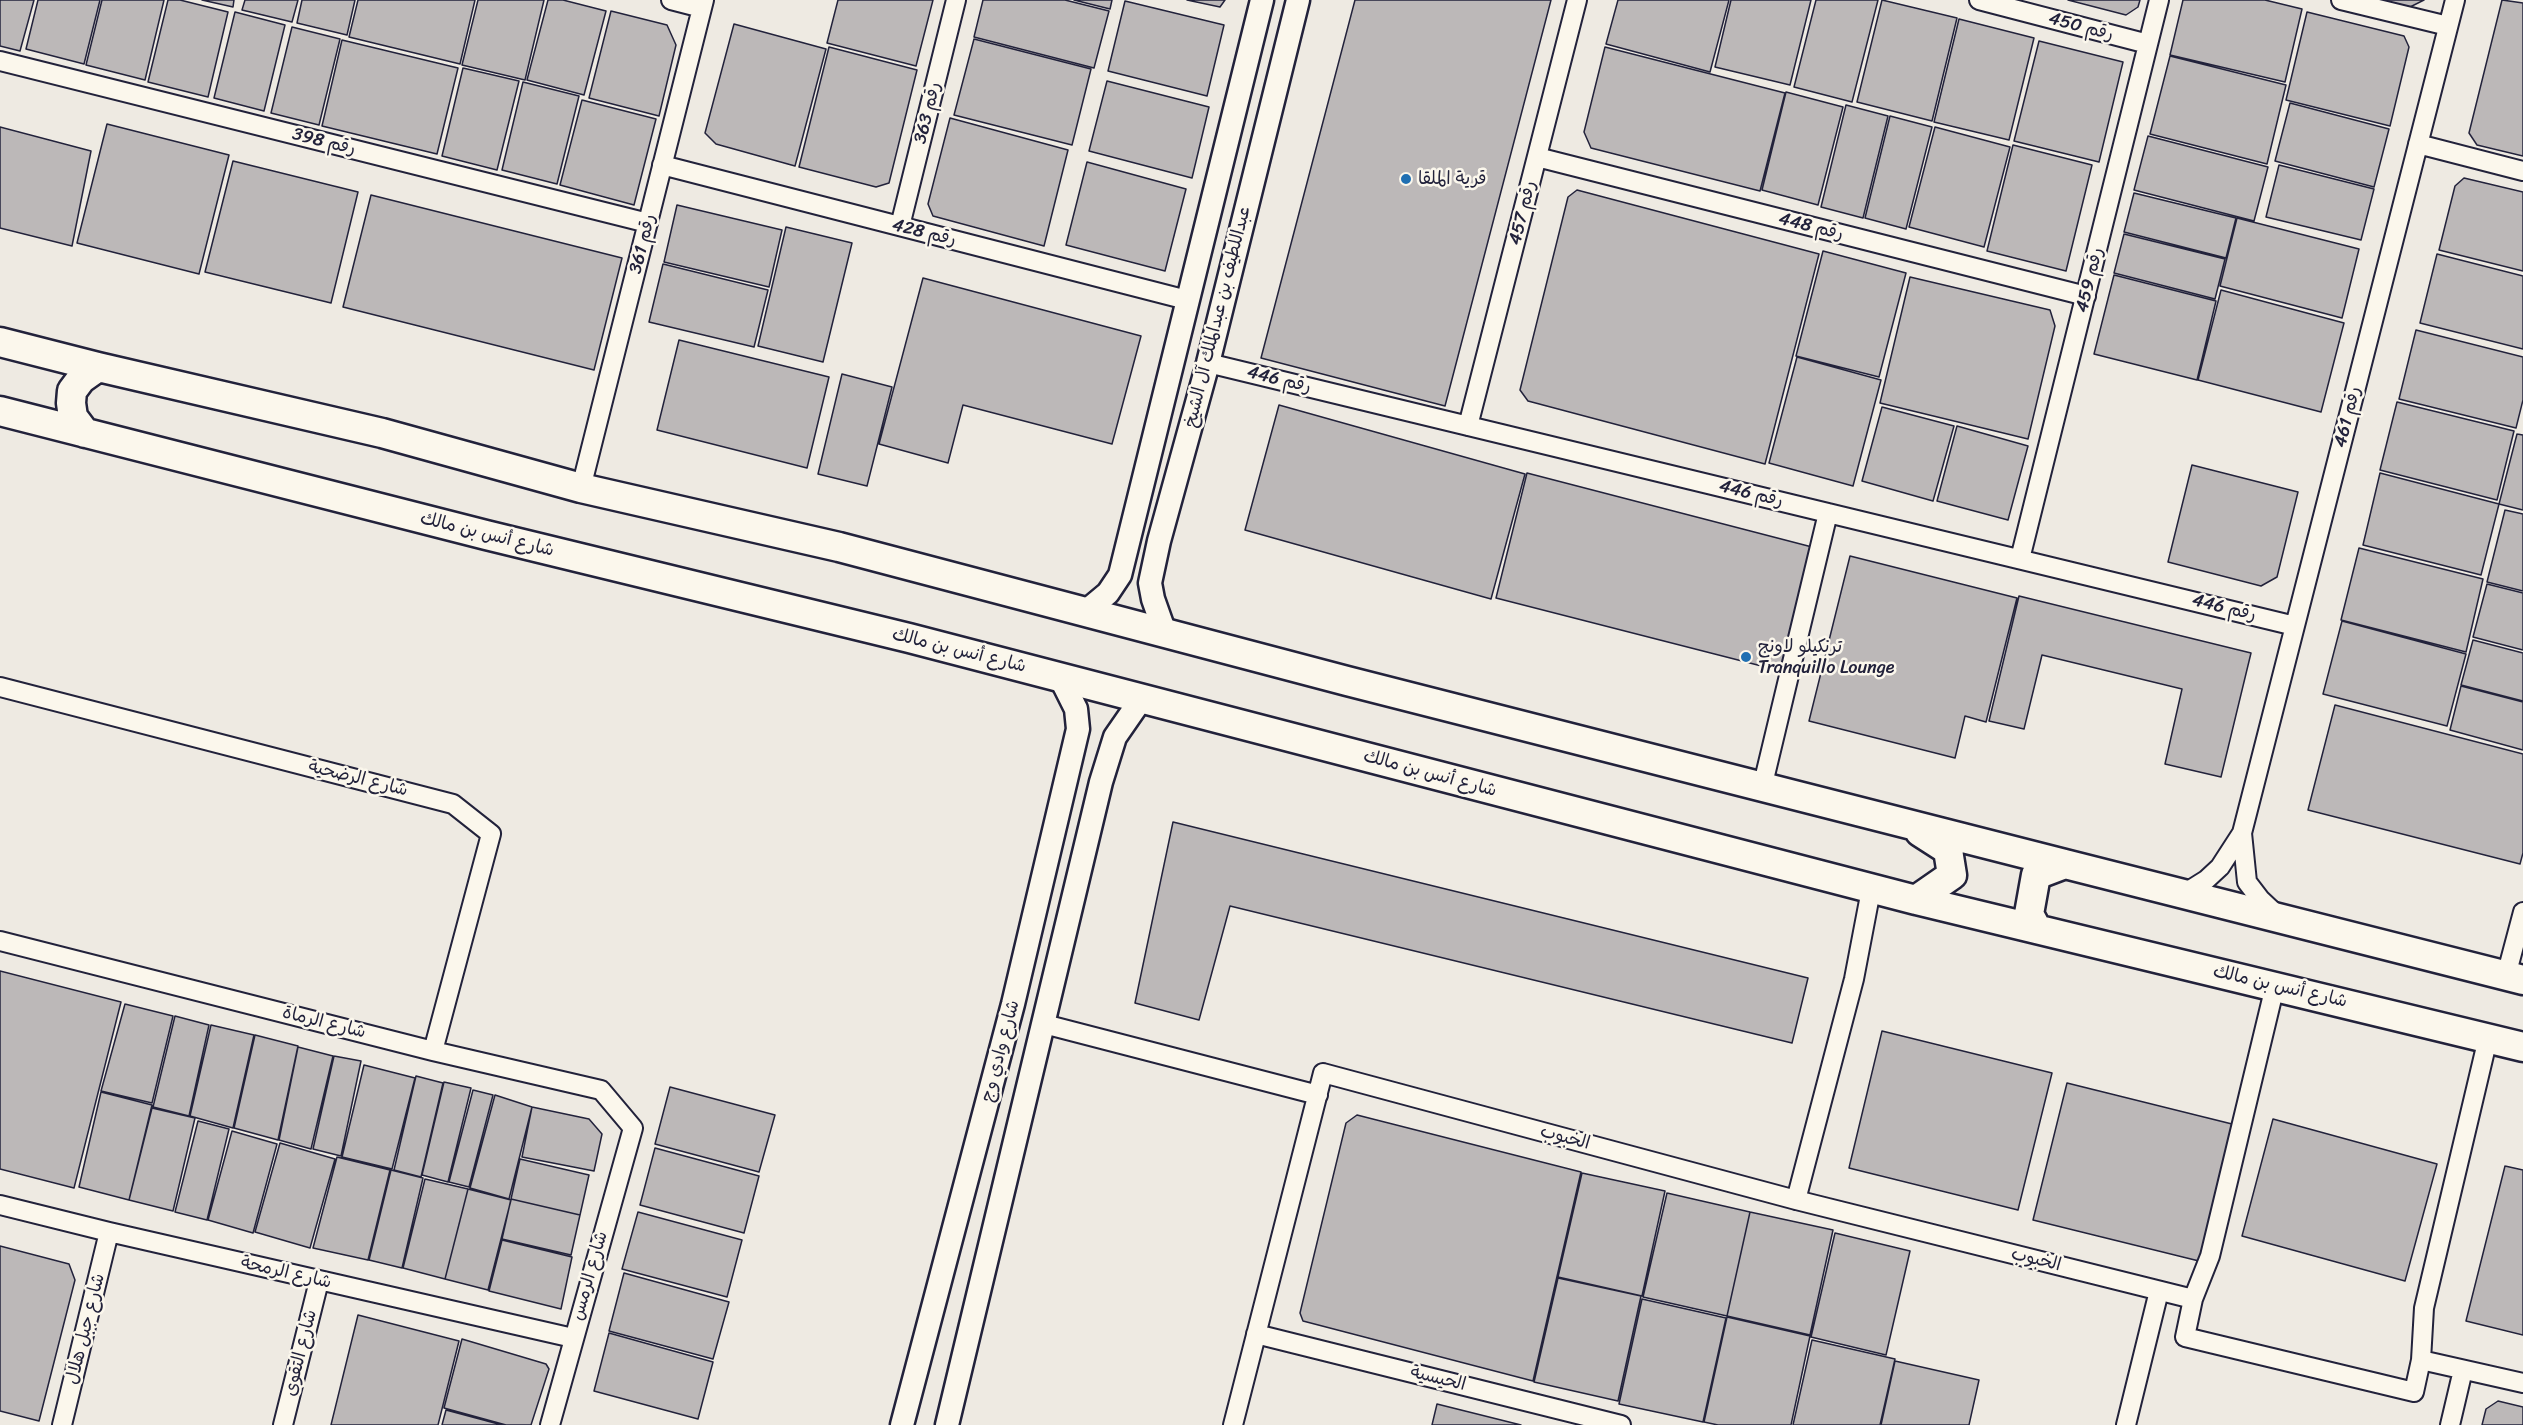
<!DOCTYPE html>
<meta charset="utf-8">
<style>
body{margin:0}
canvas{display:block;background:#eeeae2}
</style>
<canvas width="2523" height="1425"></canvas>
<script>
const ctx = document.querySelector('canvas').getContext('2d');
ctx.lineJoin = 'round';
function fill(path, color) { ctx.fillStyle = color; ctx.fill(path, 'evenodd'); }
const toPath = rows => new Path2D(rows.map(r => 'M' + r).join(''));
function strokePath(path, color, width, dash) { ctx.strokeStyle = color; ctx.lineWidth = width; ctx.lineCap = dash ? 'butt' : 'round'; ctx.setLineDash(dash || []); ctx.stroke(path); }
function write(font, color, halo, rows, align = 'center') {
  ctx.font = font + ' Sriracha,"Playpen Sans Arabic",sans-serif'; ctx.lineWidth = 5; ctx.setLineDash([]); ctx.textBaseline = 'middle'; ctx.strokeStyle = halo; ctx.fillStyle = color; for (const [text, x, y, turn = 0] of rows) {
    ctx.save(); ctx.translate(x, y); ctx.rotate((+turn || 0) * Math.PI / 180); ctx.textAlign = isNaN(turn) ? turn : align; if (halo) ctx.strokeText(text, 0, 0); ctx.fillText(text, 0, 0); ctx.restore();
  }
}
const building = toPath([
 [0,0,34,0,20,51,0,46,0,0],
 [38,0,100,0,84,64,26,49,38,0],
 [102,0,164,0,145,80,86,65,102,0],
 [168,0,180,0,228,12,208,97,148,82,168,0],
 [202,0,234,0,233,7,202,0],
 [245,0,298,0,292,22,242,10,245,0],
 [302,0,355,0,347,35,297,23,302,0],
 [358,0,475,0,460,64,349,37,358,0],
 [478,0,544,0,525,80,462,65,478,0],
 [548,0,563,0,606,11,584,95,527,80,548,0],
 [838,0,933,0,916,66,827,43,838,0],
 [983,0,1065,0,1109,11,1094,68,974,37,983,0],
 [1074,0,1112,0,1110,9,1074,0],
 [1187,0,1225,0,1220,7,1187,0],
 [1355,0,1551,0,1445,406,1261,358,1355,0],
 [1618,0,1729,0,1710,72,1606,44,1618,0],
 [1731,0,1811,0,1790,85,1715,67,1731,0],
 [1816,0,1878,0,1852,102,1794,87,1816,0],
 [1882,0,1957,18,1932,121,1857,102,1882,0],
 [2068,0,2140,0,2138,7,2126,15,2068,0],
 [2183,0,2265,0,2302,9,2285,82,2170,55,2183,0],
 [2373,0,2424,0,2408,8,2373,0],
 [2502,0,2523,3,2523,156,2477,145,2469,133,2502,0],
 [1125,1,1224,25,1207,96,1108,71,1125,1],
 [611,11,667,25,676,45,659,116,589,98,611,11],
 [235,12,285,25,264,111,214,98,235,12],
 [2307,12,2404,36,2409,47,2390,126,2286,100,2307,12],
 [1959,19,2034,38,2009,140,1934,122,1959,19],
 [734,24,826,49,795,166,716,144,705,133,734,24],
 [292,27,340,39,319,125,271,113,292,27],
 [974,39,1091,69,1072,145,954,115,974,39],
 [342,40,458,68,437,154,322,126,342,40],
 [2039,41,2123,62,2099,162,2014,141,2039,41],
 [829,47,917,70,889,183,876,187,799,167,829,47],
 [1605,47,1785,93,1760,191,1591,148,1584,132,1605,47],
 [2170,56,2286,85,2267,164,2150,134,2170,56],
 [463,68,519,81,497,170,442,156,463,68],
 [1107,81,1209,107,1192,178,1089,151,1107,81],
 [523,82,579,96,557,184,502,170,523,82],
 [1786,92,1843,107,1818,205,1762,190,1786,92],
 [582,100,656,119,634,205,560,185,582,100],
 [2290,103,2389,129,2374,187,2275,161,2290,103],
 [1846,105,1888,116,1863,218,1821,207,1846,105],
 [1890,116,1932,127,1906,229,1865,218,1890,116],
 [950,118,1068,150,1044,246,933,216,928,204,950,118],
 [107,124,229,155,199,274,77,243,107,124],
 [0,127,91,151,72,246,0,228,0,127],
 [1935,127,2010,147,1984,247,1909,227,1935,127],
 [2148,136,2268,167,2254,221,2134,190,2148,136],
 [2013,145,2092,165,2066,271,1987,251,2013,145],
 [233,161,358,192,331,303,205,272,233,161],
 [1087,162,1186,189,1165,271,1066,245,1087,162],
 [2279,165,2374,189,2361,240,2266,217,2279,165],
 [2464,178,2523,192,2523,271,2439,250,2455,186,2464,178],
 [1577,190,1819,254,1765,464,1528,401,1520,390,1568,197,1577,190],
 [2134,193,2236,218,2226,258,2124,232,2134,193],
 [371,195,622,258,594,370,343,307,371,195],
 [677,205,782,230,769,287,664,262,677,205],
 [2237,218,2359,249,2342,318,2220,286,2237,218],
 [786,227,852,243,823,362,758,346,786,227],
 [2124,234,2225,259,2215,299,2114,273,2124,234],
 [1823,251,1906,273,1879,377,1796,356,1823,251],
 [2437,254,2523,276,2523,349,2420,323,2437,254],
 [663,264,768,290,754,347,649,322,663,264],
 [2114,275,2216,301,2197,380,2094,354,2114,275],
 [1910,277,2050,310,2055,326,2028,439,1880,403,1910,277],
 [923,278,1141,336,1112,444,963,405,948,463,879,444,923,278],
 [2221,290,2344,323,2321,412,2198,380,2221,290],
 [2416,330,2523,357,2523,400,2516,428,2399,399,2416,330],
 [679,340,829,377,807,468,657,430,679,340],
 [1797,357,1881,380,1853,486,1769,463,1797,357],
 [842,374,892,387,867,486,818,474,842,374],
 [2397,402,2514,431,2497,500,2380,470,2397,402],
 [1279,405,1525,474,1491,599,1245,530,1279,405],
 [1882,407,1954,426,1933,501,1862,481,1882,407],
 [1957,426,2028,446,2008,520,1937,501,1957,426],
 [2517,434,2523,435,2523,510,2499,504,2517,434],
 [2192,465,2298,492,2277,577,2261,586,2168,562,2192,465],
 [1527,473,1812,547,1781,671,1496,598,1527,473],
 [2380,473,2499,504,2481,575,2363,545,2380,473],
 [2505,510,2523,514,2523,591,2487,582,2505,510],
 [2359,548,2483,579,2466,652,2341,620,2359,548],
 [1850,556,2017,598,1986,722,1965,716,1955,758,1809,721,1850,556],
 [2487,584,2523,593,2523,650,2473,637,2487,584],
 [2019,596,2251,653,2221,777,2165,764,2182,689,2042,655,2024,729,1989,721,2019,596],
 [2342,621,2466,654,2447,726,2323,694,2342,621],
 [2473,640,2523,653,2523,701,2461,685,2473,640],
 [2461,686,2523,702,2523,750,2450,730,2461,686],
 [2335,705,2523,754,2523,853,2520,864,2308,810,2335,705],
 [1173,822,1808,978,1792,1043,1230,906,1199,1020,1135,1003,1173,822],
 [0,971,121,1002,74,1188,0,1169,0,971],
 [125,1004,173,1016,152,1103,101,1091,125,1004],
 [175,1016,209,1025,189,1116,153,1107,175,1016],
 [211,1025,254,1035,233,1128,190,1116,211,1025],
 [1882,1031,2052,1073,2018,1210,1849,1168,1882,1031],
 [255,1035,298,1046,278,1140,234,1128,255,1035],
 [298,1047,333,1056,311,1149,279,1140,298,1047],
 [334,1056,361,1061,341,1156,313,1149,334,1056],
 [364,1065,415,1078,392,1169,342,1157,364,1065],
 [416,1076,443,1083,421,1177,394,1170,416,1076],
 [444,1082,471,1088,448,1182,422,1175,444,1082],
 [2067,1083,2236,1125,2203,1262,2033,1220,2067,1083],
 [670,1087,775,1115,759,1172,655,1144,670,1087],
 [473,1090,493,1095,469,1187,449,1182,473,1090],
 [101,1092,152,1105,129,1200,79,1187,101,1092],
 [495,1095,532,1107,509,1199,470,1188,495,1095],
 [532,1107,589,1119,602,1134,594,1171,522,1157,532,1107],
 [152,1108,195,1118,173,1211,129,1200,152,1108],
 [1357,1115,1581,1172,1533,1381,1303,1321,1300,1313,1346,1123,1357,1115],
 [2273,1119,2437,1164,2405,1281,2242,1236,2273,1119],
 [198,1121,229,1129,207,1220,175,1212,198,1121],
 [232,1131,277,1144,253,1233,208,1220,232,1131],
 [280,1143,335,1159,310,1248,255,1232,280,1143],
 [655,1148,759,1176,744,1233,640,1205,655,1148],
 [337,1157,390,1170,368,1260,313,1248,337,1157],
 [520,1159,589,1175,580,1215,511,1199,520,1159],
 [2505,1166,2523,1170,2523,1335,2466,1321,2505,1166],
 [391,1170,423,1178,402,1268,369,1260,391,1170],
 [1582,1173,1665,1191,1642,1296,1558,1277,1582,1173],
 [425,1179,468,1189,445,1279,403,1268,425,1179],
 [468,1189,511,1200,488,1290,445,1279,468,1189],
 [1667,1193,1750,1212,1727,1316,1643,1297,1667,1193],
 [511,1199,580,1215,571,1255,502,1239,511,1199],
 [638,1212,742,1240,727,1297,622,1269,638,1212],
 [1750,1212,1833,1230,1810,1335,1727,1316,1750,1212],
 [1835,1233,1910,1251,1886,1355,1811,1337,1835,1233],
 [502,1240,572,1257,561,1309,489,1291,502,1240],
 [0,1246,69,1264,75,1280,39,1421,0,1411,0,1246],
 [624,1273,729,1302,713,1359,609,1331,624,1273],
 [1558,1278,1641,1296,1618,1401,1534,1382,1558,1278],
 [1642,1299,1726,1318,1703,1422,1619,1404,1642,1299],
 [358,1315,459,1341,438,1425,331,1425,358,1315],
 [1727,1317,1810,1336,1791,1425,1718,1425,1704,1422,1727,1317],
 [609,1333,713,1362,698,1419,594,1391,609,1333],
 [462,1339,546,1364,549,1369,531,1425,506,1425,444,1408,462,1339],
 [1812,1340,1895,1359,1880,1425,1793,1425,1812,1340],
 [1895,1361,1979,1380,1969,1425,1881,1425,1895,1361],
 [2498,1401,2523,1407,2523,1425,2482,1425,2486,1409,2498,1401],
 [1437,1404,1521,1425,1432,1425,1437,1404],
 [446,1410,502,1425,442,1425,446,1410]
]);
const minor = toPath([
 [671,0,702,8],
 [1979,0,2148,44],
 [2341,0,2448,26],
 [0,61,648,223],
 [2418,144,2523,171],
 [1537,157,2086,296],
 [662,165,1187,300],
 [900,226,956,0],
 [1208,363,2295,626],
 [1468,426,1577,0],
 [581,488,704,0],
 [2020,559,2159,0],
 [0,687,453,804,491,834,433,1051],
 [1762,788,1828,513],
 [2182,895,2206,880,2220,867,2242,833],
 [2276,914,2260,899,2247,882,2242,833,2455,0],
 [0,941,433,1051,601,1090,633,1128,550,1425],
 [2506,976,2523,912],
 [2275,986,2210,1256,2193,1299,2185,1337,2414,1392,2421,1360,2424,1308,2488,1038],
 [1044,1024,1318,1095],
 [1796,1200,1854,979,1871,890],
 [0,1205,109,1232,573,1338],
 [1256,1334,1621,1425],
 [2421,1360,2523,1383],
 [62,1425,109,1232],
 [283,1425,319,1281],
 [1233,1425,1323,1073,1796,1200,2193,1299],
 [2126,1425,2159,1291],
 [2450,1425,2463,1370]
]);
const tertiary = toPath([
 [1084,613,1108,593,1120,575,1262,0],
 [1165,633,1153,599,1150,583,1159,541,1208,363,1298,0],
 [902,1425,1013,1004,1078,729,1076,709,1060,677],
 [947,1425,1101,782,1115,737,1142,698]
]);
const primary = toPath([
 [0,342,98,367,382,433,581,488,839,547,1347,681,2065,864],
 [0,411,486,535,909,638,1916,900,1952,875,1948,850,1920,832],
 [85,433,73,417,71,403,72,391,81,379,98,367],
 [1916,900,2523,1047],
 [2037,929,2029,914,2036,875,2065,864,2523,980]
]);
const markers = [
 [1406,179,6,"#1f6fb2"],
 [1746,657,6,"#1f6fb2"]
];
const streetNames = [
 ["رقم 450",2081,27,15],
 ["رقم 363",928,113,-76],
 ["رقم 398",324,142,14],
 ["رقم 457",1523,213,-76],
 ["رقم 448",1811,227,14],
 ["رقم 428",924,233,14],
 ["رقم 361",643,244,-76],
 ["رقم 459",2090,280,-76],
 ["عبداللطيف بن عبدالملك آل الشيخ",1218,317,-76],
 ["رقم 446",1279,380,14],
 ["رقم 461",2348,417,-76],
 ["رقم 446",1751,494,14],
 ["شارع أنس بن مالك",487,535,14],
 ["رقم 446",2224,608,14],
 ["شارع أنس بن مالك",959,651,14],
 ["شارع أنس بن مالك",1430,774,15],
 ["شارع الرضحية",358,779,14],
 ["شارع أنس بن مالك",2280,987,13],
 ["شارع الرماة",324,1023,14],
 ["شارع وادي وج",1001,1051,-75],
 ["الخبوب",1565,1138,15],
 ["الخبوب",2036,1260,14],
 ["شارع الرمحة",286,1273,13],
 ["شارع الرمس",590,1276,-74],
 ["شارع جبل هلال",86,1329,-76],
 ["شارع التقوى",301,1353,-76],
 ["الحيسية",1438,1379,14]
];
const poiNames = [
 ["قرية الملقا",1418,179],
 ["ترنكيلو لاونج",1758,647],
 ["Tranquillo Lounge",1758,668]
];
fill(building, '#bcb8b8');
strokePath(building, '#22223b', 1.5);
strokePath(minor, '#22223b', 22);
strokePath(tertiary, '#22223b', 27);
strokePath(primary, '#22223b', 33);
strokePath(minor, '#fbf7ec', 18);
strokePath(tertiary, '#fbf7ec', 22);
strokePath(primary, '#fbf7ec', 28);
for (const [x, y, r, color] of markers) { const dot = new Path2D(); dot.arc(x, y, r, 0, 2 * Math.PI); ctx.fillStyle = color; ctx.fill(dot); strokePath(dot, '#fbf7ec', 2); }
write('18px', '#22223b', '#fbf7ec', streetNames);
write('18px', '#22223b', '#fbf7ec', poiNames, 'left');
</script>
